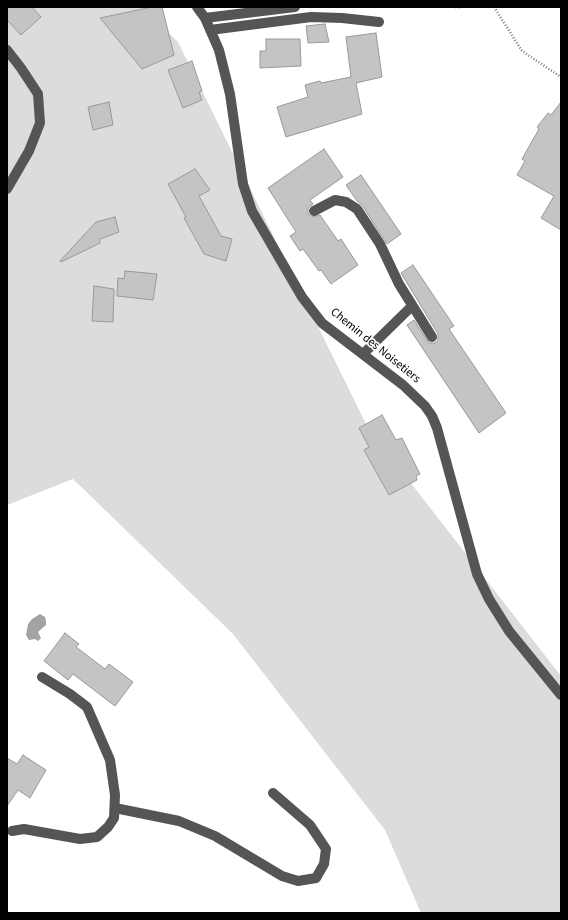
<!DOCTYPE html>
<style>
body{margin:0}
#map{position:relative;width:568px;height:920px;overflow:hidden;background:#fff;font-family:"Source Sans 3",sans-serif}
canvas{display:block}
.frame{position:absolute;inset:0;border:8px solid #000;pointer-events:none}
</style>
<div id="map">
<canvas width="568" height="920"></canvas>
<div class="frame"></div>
</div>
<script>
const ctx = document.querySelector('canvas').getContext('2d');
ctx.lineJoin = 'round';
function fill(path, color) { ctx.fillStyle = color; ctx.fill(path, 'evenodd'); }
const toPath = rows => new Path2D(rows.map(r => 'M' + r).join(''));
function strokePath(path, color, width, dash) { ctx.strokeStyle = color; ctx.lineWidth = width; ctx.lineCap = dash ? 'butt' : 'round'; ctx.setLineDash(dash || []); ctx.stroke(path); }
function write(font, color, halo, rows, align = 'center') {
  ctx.font = font + ' "Source Sans 3",sans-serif'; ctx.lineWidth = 3.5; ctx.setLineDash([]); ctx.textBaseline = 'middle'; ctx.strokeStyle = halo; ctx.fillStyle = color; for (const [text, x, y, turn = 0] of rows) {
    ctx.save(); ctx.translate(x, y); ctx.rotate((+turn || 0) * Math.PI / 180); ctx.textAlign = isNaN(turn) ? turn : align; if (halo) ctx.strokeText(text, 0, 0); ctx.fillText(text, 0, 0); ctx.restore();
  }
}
const green = toPath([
 [7,7,141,7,178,42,368,428,561,676,561,913,421,913,385,830,233,634,73,479,7,505]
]);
const water = toPath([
 [40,614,45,617,46,621,46,625,38,632,41,638,38,641,35,639,29,640,26,635,28,624,32,619]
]);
const building = toPath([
 [7,7,32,7,41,17,21,35,7,20,7,7],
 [152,7,162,7,174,55,142,69,100,18,152,7],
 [325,24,329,42,308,43,306,26,325,24],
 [376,33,382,77,356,83,362,114,286,137,277,107,308,97,305,85,320,81,321,83,351,77,346,37,376,33],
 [266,39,300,39,301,66,260,68,260,51,266,51,266,39],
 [192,61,202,91,199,92,202,100,183,108,168,70,192,61],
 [109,102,113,125,93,130,88,107,109,102],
 [561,102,561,230,541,218,554,196,517,175,525,161,522,159,539,129,537,127,548,113,551,115,561,102],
 [324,149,343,177,310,200,313,204,308,208,308,214,313,217,320,215,338,241,341,239,358,265,331,284,321,270,319,271,303,249,300,251,290,236,296,232,268,188,324,149],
 [195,169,210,190,199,196,221,236,232,239,226,261,204,254,184,218,186,217,168,184,195,169],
 [361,175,401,234,387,244,362,205,357,201,346,185,361,175],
 [115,217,119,232,100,239,100,243,61,262,60,261,96,222,115,217],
 [413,265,454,326,449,329,506,413,479,433,407,325,414,320,429,343,435,343,438,340,438,334,401,273,413,265],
 [125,271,157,274,153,300,117,296,118,278,124,279,125,271],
 [94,286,114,289,113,322,92,321,94,286],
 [382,415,396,440,402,438,420,474,416,476,417,480,389,495,364,450,369,447,359,428,382,415],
 [65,633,79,644,76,647,105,669,109,664,133,682,115,706,73,674,68,680,44,661,65,633],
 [23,755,46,770,30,798,18,790,7,806,7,758,17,764,23,755]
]);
const path = toPath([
 [456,7,457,8,460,7],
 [494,7,522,51,561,77]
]);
const minor = toPath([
 [197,7,205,18,219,50,230,94,243,184,252,211,302,297,322,323,403,385,425,406,432,416,437,428,477,574,489,599,509,631,561,695],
 [205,18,295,7],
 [210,30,311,17,342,18,379,22],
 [7,50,21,68,38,94,40,123,29,151,7,189],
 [314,211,335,200,346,202,357,209,380,244,399,284,432,337],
 [363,354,412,306],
 [115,808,179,821,215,836,282,876,298,881,316,878,324,864,326,849,310,825,273,793],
 [12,831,24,829,80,839,97,837,108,827,114,818,115,795,110,760,87,707,70,694,42,677]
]);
const streetNames = [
 ["Chemin des Noisetiers",375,346,39]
];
fill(green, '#dcdcdc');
fill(water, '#a3a3a3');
fill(building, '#c4c4c4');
strokePath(building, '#999', 1);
strokePath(path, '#777', 2.5, [1, 2]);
strokePath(minor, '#555', 10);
write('12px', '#000', '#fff', streetNames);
</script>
